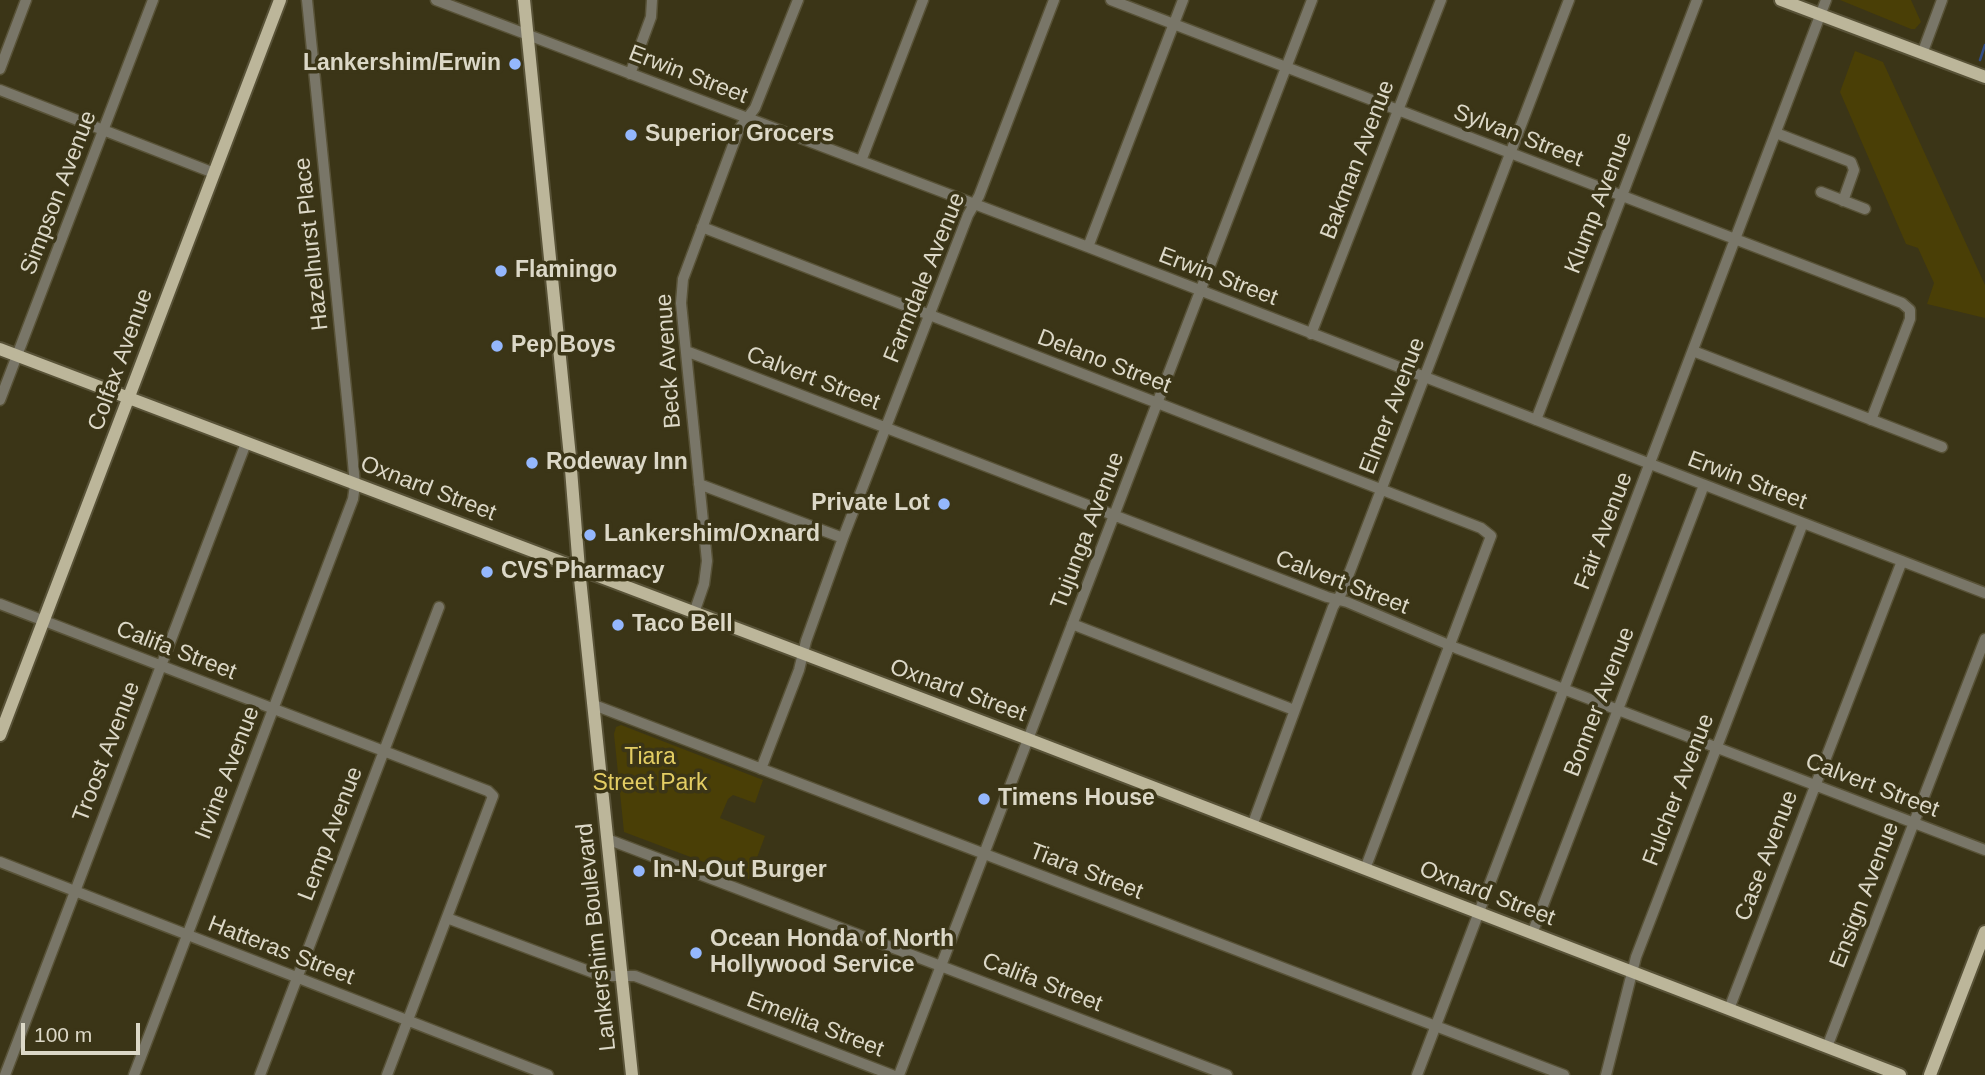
<!DOCTYPE html>
<style>
body{margin:0}
#map{position:relative;width:1985px;height:1075px;overflow:hidden;background:#3b3517;font-family:Arial,sans-serif}
canvas{display:block}
.scale{position:absolute;left:21px;top:1023px;width:119px;height:32px;box-sizing:border-box;border:4px solid #dcd8c7;border-top:0;padding-left:9px;font-size:21px;line-height:24px;white-space:nowrap;color:#dcd8c7;-webkit-text-stroke:5px #3b3517;paint-order:stroke}
</style>
<div id="map">
<canvas width="1985" height="1075"></canvas>
<div class="scale">100 m</div>
</div>
<script>
const ctx = document.querySelector('canvas').getContext('2d');
ctx.lineJoin = 'round';
function fill(path, color) { ctx.fillStyle = color; ctx.fill(path, 'evenodd'); }
const toPath = rows => new Path2D(rows.map(r => 'M' + r).join(''));
function strokePath(path, color, width, dash) { ctx.strokeStyle = color; ctx.lineWidth = width; ctx.lineCap = dash ? 'butt' : 'round'; ctx.setLineDash(dash || []); ctx.stroke(path); }
function write(font, color, halo, rows, align = 'center') {
  ctx.font = font + ' Arial,sans-serif'; ctx.lineWidth = 7; ctx.setLineDash([]); ctx.textBaseline = 'middle'; ctx.strokeStyle = halo; ctx.fillStyle = color; for (const [text, x, y, turn = 0] of rows) {
    ctx.save(); ctx.translate(x, y); ctx.rotate((+turn || 0) * Math.PI / 180); ctx.textAlign = isNaN(turn) ? turn : align; if (halo) ctx.strokeText(text, 0, 0); ctx.fillText(text, 0, 0); ctx.restore();
  }
}
const green = toPath([
 [1840,0,1911,0,1921,22,1915,29,1911,29],
 [1855,51,1883,62,1985,285,1985,318,1927,304,1934,283,1918,248,1906,244,1840,92],
 [621,725,763,780,755,803,733,795,728,799,720,818,765,836,749,879,624,832,614,734,616,727]
]);
const stream = toPath([
 [1980,60,1985,45]
]);
const minor = toPath([
 [436,0,1088,247,1985,593],
 [1111,0,1902,303,1910,310,1910,319,1871,420],
 [1922,54,1942,0],
 [0,69,26,0],
 [630,74,651,17,652,0],
 [0,90,214,173],
 [1776,133,1851,162,1854,170,1843,201],
 [861,161,923,0],
 [1821,192,1865,209],
 [702,227,1481,528,1491,536,1365,869],
 [1088,247,1183,0],
 [1311,334,1441,0],
 [686,351,1327,597,1347,602,1456,648,1985,850],
 [1693,351,1942,447],
 [0,400,153,0],
 [1536,420,1697,0],
 [699,484,843,538],
 [0,604,488,791,493,796,387,1075],
 [694,613,704,584,707,561,681,303,683,279,739,129,755,108,798,0],
 [1072,624,1294,710],
 [594,705,1564,1075],
 [761,769,799,670,806,641,843,538,968,215,979,196,1054,0],
 [1252,826,1333,607,1342,592,1569,0],
 [607,839,1227,1075],
 [0,862,548,1075],
 [447,918,602,976,635,976,892,1075],
 [1532,934,1704,485],
 [1729,1009,1902,561],
 [1827,1047,1985,639],
 [5,1075,246,443],
 [134,1075,353,499,355,485,350,429,307,0],
 [260,1075,439,607],
 [899,1075,1312,0],
 [1417,1075,1826,0],
 [1606,1075,1636,957,1803,523]
]);
const major = toPath([
 [524,0,570,457,579,569,632,1075],
 [1781,0,1985,77],
 [0,349,1028,739,1900,1075],
 [0,735,280,0],
 [1930,1075,1985,932]
]);
const markers = [
 [515,64,7,"#94b7fd"],
 [631,135,7,"#94b7fd"],
 [501,271,7,"#94b7fd"],
 [497,346,7,"#94b7fd"],
 [532,463,7,"#94b7fd"],
 [944,504,7,"#94b7fd"],
 [590,535,7,"#94b7fd"],
 [487,572,7,"#94b7fd"],
 [618,625,7,"#94b7fd"],
 [984,799,7,"#94b7fd"],
 [639,871,7,"#94b7fd"],
 [696,953,7,"#94b7fd"]
];
const poiNames = [
 ["Lankershim/Erwin",501,64,"right"],
 ["Superior Grocers",645,135],
 ["Flamingo",515,271],
 ["Pep Boys",511,346],
 ["Rodeway Inn",546,463],
 ["Private Lot",930,504,"right"],
 ["Lankershim/Oxnard",604,535],
 ["CVS Pharmacy",501,572],
 ["Taco Bell",632,625],
 ["Timens House",998,799],
 ["In-N-Out Burger",653,871],
 ["Ocean Honda of North",710,940],
 ["Hollywood Service",710,966]
];
const streetNames = [
 ["Erwin Street",688,75,21],
 ["Sylvan Street",1518,136,21],
 ["Bakman Avenue",1358,160,-69],
 ["Simpson Avenue",59,193,-69],
 ["Klump Avenue",1599,203,-69],
 ["Hazelhurst Place",312,244,-96],
 ["Erwin Street",1218,277,21],
 ["Farmdale Avenue",925,278,-68],
 ["Colfax Avenue",121,360,-70],
 ["Beck Avenue",669,361,-94],
 ["Delano Street",1104,362,21],
 ["Calvert Street",813,379,21],
 ["Elmer Avenue",1393,406,-69],
 ["Erwin Street",1747,481,21],
 ["Oxnard Street",428,489,21],
 ["Tujunga Avenue",1088,531,-69],
 ["Fair Avenue",1604,531,-69],
 ["Calvert Street",1342,583,21],
 ["Califa Street",176,651,21],
 ["Oxnard Street",958,691,20],
 ["Bonner Avenue",1600,702,-69],
 ["Troost Avenue",107,752,-69],
 ["Irvine Avenue",228,773,-69],
 ["Calvert Street",1872,786,21],
 ["Fulcher Avenue",1679,790,-69],
 ["Lemp Avenue",331,834,-69],
 ["Case Avenue",1767,856,-69],
 ["Tiara Street",1086,872,21],
 ["Oxnard Street",1487,894,21],
 ["Ensign Avenue",1865,895,-69],
 ["Lankershim Boulevard",597,937,-96],
 ["Hatteras Street",281,951,21],
 ["Califa Street",1042,983,21],
 ["Emelita Street",815,1025,21]
];
const parkNames = [
 ["Tiara",650,758],
 ["Street Park",650,784]
];
fill(green, '#4a3f06');
strokePath(stream, '#324c84', 2.5);
strokePath(minor, '#585237', 13);
strokePath(major, '#585237', 16);
strokePath(minor, '#797668', 10);
strokePath(major, '#bcb69a', 12);
for (const [x, y, r, color] of markers) { const dot = new Path2D(); dot.arc(x, y, r, 0, 2 * Math.PI); ctx.fillStyle = color; ctx.fill(dot); strokePath(dot, '#3b3517', 2.5); }
write('bold 23px', '#dcd8c7', '#3b3517', poiNames, 'left');
write('23px', '#dcd8c7', '#3b3517', streetNames);
write('23px', '#e3cd63', '#3b3517', parkNames);
</script>
